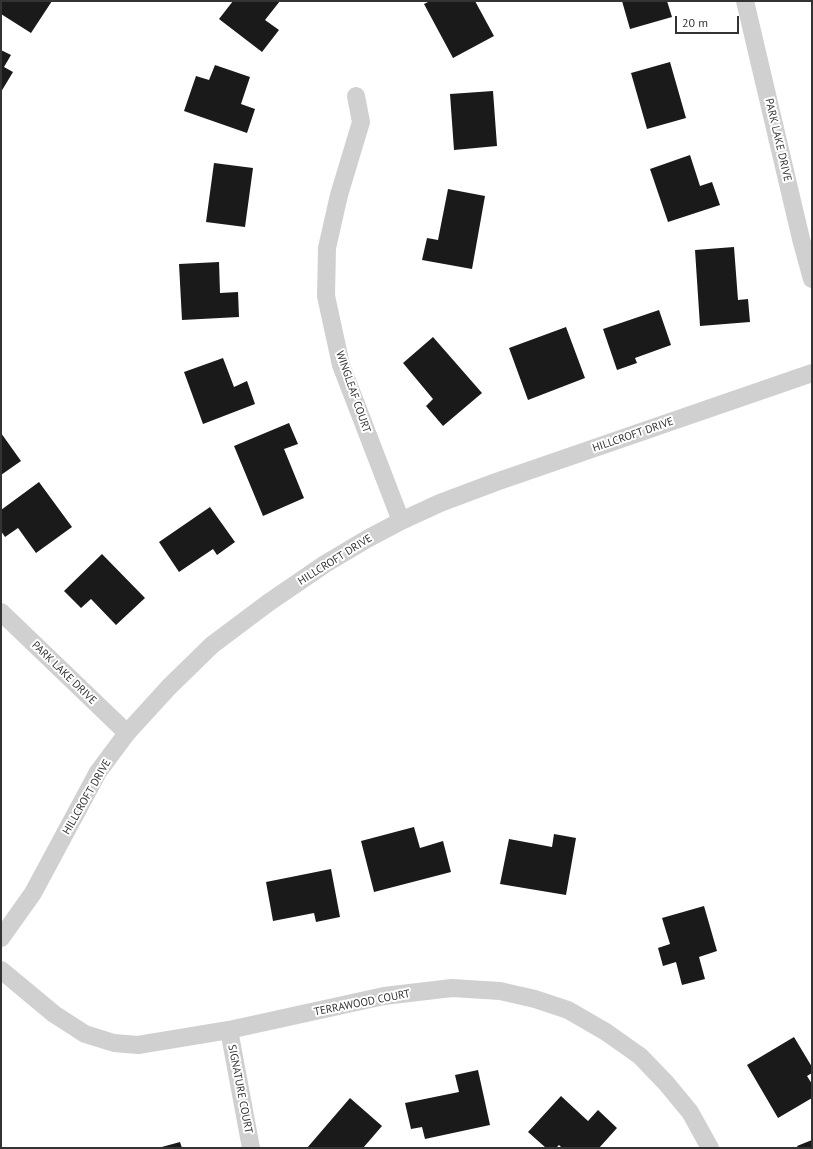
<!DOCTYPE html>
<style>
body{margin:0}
#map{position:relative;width:813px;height:1149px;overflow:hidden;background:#fff;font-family:"PT Sans",sans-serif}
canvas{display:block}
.frame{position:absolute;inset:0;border:2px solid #333;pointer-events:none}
.scale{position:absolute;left:675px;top:16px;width:64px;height:18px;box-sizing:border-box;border:2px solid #333;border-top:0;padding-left:5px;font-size:12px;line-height:14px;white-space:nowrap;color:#333;-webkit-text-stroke:3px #fff;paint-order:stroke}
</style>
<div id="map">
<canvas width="813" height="1149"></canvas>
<div class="frame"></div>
<div class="scale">20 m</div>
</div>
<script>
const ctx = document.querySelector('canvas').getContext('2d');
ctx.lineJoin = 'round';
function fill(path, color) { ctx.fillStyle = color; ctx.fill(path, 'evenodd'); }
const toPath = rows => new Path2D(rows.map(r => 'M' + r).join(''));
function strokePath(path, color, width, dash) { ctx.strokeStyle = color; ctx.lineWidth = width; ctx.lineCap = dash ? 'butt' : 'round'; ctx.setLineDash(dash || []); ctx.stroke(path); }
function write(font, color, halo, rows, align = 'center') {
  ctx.font = font + ' "PT Sans",sans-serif'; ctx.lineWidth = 4; ctx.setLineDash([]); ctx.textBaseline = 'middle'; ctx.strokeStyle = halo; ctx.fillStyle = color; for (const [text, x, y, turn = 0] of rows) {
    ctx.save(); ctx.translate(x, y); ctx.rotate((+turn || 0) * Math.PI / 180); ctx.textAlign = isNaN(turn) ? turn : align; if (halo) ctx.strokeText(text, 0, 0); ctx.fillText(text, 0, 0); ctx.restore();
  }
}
const building = toPath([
 [1,1,52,1,31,33,1,14],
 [233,1,280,1,265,20,279,30,262,52,219,19],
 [430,1,475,1,494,36,453,58,424,4],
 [622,1,667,1,672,17,630,29],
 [1,50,11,55,4,67,13,72,1,92],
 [670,62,686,118,647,129,631,73],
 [215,65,250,77,241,104,255,109,247,133,184,111,196,76,209,80],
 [493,91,497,146,454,150,450,94],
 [690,155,700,186,712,182,720,205,668,222,650,169],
 [214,163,253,168,245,227,206,222],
 [448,189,485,196,472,269,422,260,427,238,438,240],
 [734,247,738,300,748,299,750,322,700,326,695,250],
 [219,262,220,293,238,292,239,317,182,320,179,264],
 [659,310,671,345,635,358,637,363,617,370,603,329],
 [566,327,585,378,528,400,509,348],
 [433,337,482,393,443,426,426,406,433,399,403,363],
 [223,358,234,387,247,381,255,404,203,424,184,372],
 [289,423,298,444,284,449,304,498,263,516,234,446],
 [1,433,21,461,1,475],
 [39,482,72,527,36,553,18,528,5,537,1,531,1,510],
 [210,507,235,542,217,555,213,549,179,572,159,542],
 [102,554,145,598,116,625,91,599,81,608,64,591],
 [414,827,420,848,443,841,451,872,374,892,361,841],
 [554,834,576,838,566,895,500,884,509,839,552,847],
 [331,869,340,917,316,922,314,913,273,921,266,882],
 [704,906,717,951,699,957,705,979,682,985,676,962,663,966,658,948,670,944,662,918],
 [794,1037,812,1067,812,1073,807,1076,812,1084,812,1098,778,1118,747,1065],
 [478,1070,490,1125,425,1139,422,1127,411,1129,405,1103,459,1092,455,1075],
 [561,1096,588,1121,598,1110,617,1128,599,1148,562,1148,559,1145,556,1148,546,1148,528,1132],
 [350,1098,382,1126,363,1148,307,1148],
 [812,1140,812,1148,798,1148,797,1146],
 [180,1142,182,1148,158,1148]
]);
const minor = toPath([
 [745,1,801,239,812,279],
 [356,96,361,122,339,195,327,248,326,296,341,365,401,521],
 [1,612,127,733],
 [1,938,33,893,98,772,127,733,169,687,212,645,268,603,325,564,367,539,401,521,440,503,496,482,812,373],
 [1,970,54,1014,85,1034,114,1043,138,1045,229,1030,384,996,452,988,500,991,535,999,568,1010,606,1032,640,1056,666,1083,690,1112,710,1148],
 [229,1030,251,1148]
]);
const streetNames = [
 ["PARK LAKE DRIVE",778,140,77],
 ["WINGLEAF COURT",353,392,71],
 ["HILLCROFT DRIVE",633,435,-19],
 ["HILLCROFT DRIVE",335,560,-32],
 ["PARK LAKE DRIVE",64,673,44],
 ["HILLCROFT DRIVE",87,797,-60],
 ["TERRAWOOD COURT",362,1003,-11],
 ["SIGNATURE COURT",240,1089,79]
];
fill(building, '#1a1a1a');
strokePath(minor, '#d0d0d0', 18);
write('11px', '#333', '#fff', streetNames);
</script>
